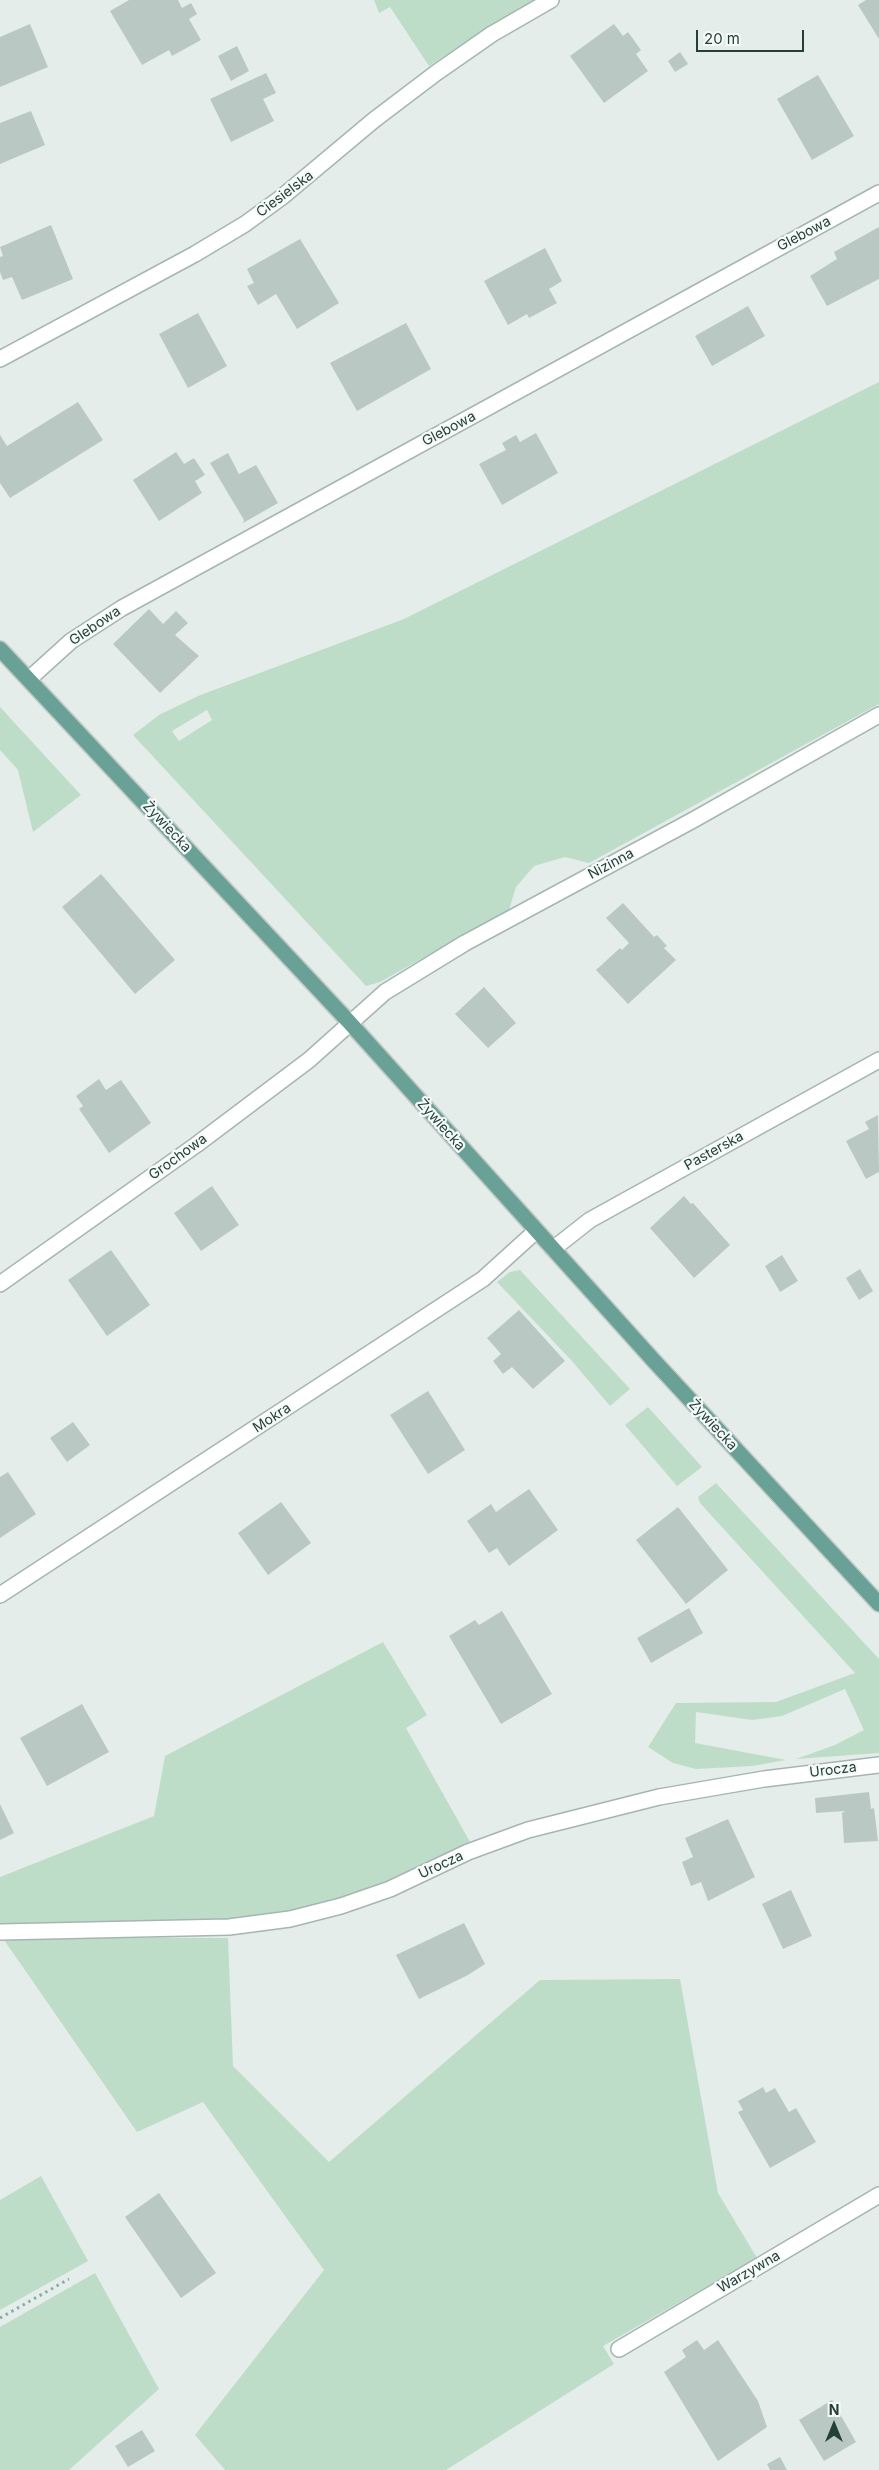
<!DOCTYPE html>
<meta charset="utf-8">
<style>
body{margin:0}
#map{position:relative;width:879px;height:2470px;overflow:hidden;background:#e4edea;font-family:Inter,sans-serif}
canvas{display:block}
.north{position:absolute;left:809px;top:2400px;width:50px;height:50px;-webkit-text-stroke:4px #f5faf8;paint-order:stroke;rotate:0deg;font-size:14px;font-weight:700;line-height:20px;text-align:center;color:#243f39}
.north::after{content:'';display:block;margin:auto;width:18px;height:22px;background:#243f39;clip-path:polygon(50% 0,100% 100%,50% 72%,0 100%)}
.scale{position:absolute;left:696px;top:30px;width:108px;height:22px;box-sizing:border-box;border:2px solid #243f39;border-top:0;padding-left:6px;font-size:15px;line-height:18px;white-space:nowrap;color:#243f39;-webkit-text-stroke:4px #f5faf8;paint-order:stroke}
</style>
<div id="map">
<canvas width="879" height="2470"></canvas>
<div class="north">N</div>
<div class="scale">20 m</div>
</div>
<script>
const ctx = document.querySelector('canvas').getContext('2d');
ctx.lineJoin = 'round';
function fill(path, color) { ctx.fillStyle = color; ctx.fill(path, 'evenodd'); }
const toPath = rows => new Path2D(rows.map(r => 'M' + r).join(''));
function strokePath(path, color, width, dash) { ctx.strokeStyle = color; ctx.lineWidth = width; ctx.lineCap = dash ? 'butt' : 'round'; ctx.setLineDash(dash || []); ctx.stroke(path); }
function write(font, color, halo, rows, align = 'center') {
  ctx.font = font + ' Inter,sans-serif'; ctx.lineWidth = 4.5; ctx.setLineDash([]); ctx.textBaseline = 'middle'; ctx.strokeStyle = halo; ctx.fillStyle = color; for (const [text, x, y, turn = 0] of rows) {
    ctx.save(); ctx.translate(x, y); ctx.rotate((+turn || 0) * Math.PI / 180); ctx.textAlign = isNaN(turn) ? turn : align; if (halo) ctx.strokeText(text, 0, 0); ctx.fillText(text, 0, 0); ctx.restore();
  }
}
const green = toPath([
 [374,0,535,0,488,27,429,66,390,7,379,13],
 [879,382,879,704,589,863,565,857,534,866,516,887,509,910,380,982,366,986,133,735,159,715,198,696,404,619],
 [207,710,212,720,179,741,172,731],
 [0,707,81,795,33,832,18,770,0,750],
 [520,1270,630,1389,610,1406,572,1361,497,1282,510,1272],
 [648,1407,702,1467,677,1486,625,1425],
 [716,1483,879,1659,879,1753,796,1759,835,1745,864,1730,845,1689,782,1716,752,1720,696,1712,695,1743,786,1760,752,1766,696,1769,673,1763,648,1747,676,1703,776,1702,855,1673,700,1503,698,1497],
 [383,1642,427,1715,406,1728,470,1842,390,1881,340,1899,286,1913,229,1920,0,1925,0,1877,154,1816,165,1756],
 [2,1937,228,1938,233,2066,329,2162,540,1980,680,1979,718,2193,757,2258,603,2346,614,2364,446,2470,225,2470,195,2435,324,2270,203,2102,137,2132],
 [41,2176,88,2261,0,2310,0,2200],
 [95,2273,159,2389,69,2470,0,2470,0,2327]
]);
const building = toPath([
 [129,0,178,0,182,8,191,3,197,14,189,19,201,40,172,56,169,50,142,65,110,11],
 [866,0,879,0,879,39,858,5],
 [30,24,48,67,0,87,0,37],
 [614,24,623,36,628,32,641,50,636,54,648,71,604,103,570,56],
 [237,46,249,71,231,81,218,56],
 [680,52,688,64,675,72,668,61],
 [266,73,276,93,263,99,274,121,231,142,210,99],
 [818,75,854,136,812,160,777,99],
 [31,111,45,145,0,164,0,123],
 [51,225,73,279,22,300,12,277,3,280,0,272,0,257,3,256,0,247],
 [879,227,879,279,827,306,810,276,837,259,834,252],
 [300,239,339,303,297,329,276,294,258,305,247,286,254,283,247,269],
 [545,248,562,281,549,289,557,303,529,318,527,314,508,325,484,281],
 [748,306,765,336,712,366,695,336],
 [198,313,227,366,188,388,159,334],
 [406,323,431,369,357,411,330,363],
 [78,402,103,440,10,498,0,483,0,435,7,446],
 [536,433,558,473,502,505,479,464,506,450,502,443,516,435,520,442],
 [176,452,184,464,194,458,205,475,195,481,202,493,159,521,133,480],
 [228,453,239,474,256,465,278,503,243,523,244,520,210,463],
 [149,609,163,624,176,611,188,623,175,635,199,656,160,693,113,644],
 [101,874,175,960,135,994,62,907],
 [623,903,654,937,657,935,667,946,664,948,676,960,628,1004,596,970,620,948,622,950,629,943,606,918],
 [484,987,516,1023,488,1048,455,1014],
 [99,1079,106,1090,121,1080,151,1123,109,1153,79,1109,83,1106,76,1096],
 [878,1115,879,1172,866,1179,846,1141,869,1129,865,1122],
 [212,1186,239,1225,201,1251,174,1213],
 [684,1196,691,1204,693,1203,730,1245,694,1278,650,1228],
 [111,1250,150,1305,107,1336,68,1280],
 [782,1255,798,1281,780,1292,765,1266],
 [860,1269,873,1291,859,1300,846,1278],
 [519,1310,565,1361,533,1389,512,1367,503,1374,493,1361,501,1354,487,1338],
 [428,1391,465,1450,428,1474,390,1415],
 [73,1422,90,1445,67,1462,50,1438],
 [8,1472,36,1514,0,1538,0,1477],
 [529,1489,558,1530,509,1566,497,1548,489,1553,467,1521,491,1504,496,1512],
 [281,1502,311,1543,268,1575,238,1533],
 [678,1507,728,1570,686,1604,636,1540],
 [689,1608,703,1633,651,1663,637,1638],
 [502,1611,552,1694,501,1724,449,1636,475,1620,479,1625],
 [82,1704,109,1752,47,1786,20,1738],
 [869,1792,871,1809,874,1808,878,1841,844,1843,842,1813,845,1811,816,1813,815,1798],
 [0,1804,14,1833,0,1840],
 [728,1819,755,1877,708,1901,701,1882,691,1886,682,1862,693,1857,685,1838],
 [791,1890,812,1936,783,1949,762,1904],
 [464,1923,485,1964,468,1975,419,1999,396,1955],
 [763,2087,766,2093,775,2088,789,2112,796,2108,816,2142,770,2168,738,2112,743,2110,738,2101],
 [159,2193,216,2273,181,2298,125,2217],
 [697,2340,704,2350,718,2340,758,2401,767,2427,718,2461,664,2372,686,2357,682,2350],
 [832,2400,856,2442,824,2461,799,2420],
 [142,2430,155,2451,128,2467,115,2446],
 [780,2457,787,2470,770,2470,767,2464]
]);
const path = toPath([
 [0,2318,69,2279]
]);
const minor = toPath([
 [0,359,195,254,245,224,282,197,374,120,436,73,492,34,551,0],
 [29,679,71,641,122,608,879,193],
 [553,1249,590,1220,879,1060],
 [0,1284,196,1145,309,1060,385,992,465,943,695,819,879,715],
 [0,1595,483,1279,536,1231],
 [0,1932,229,1927,290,1919,341,1906,390,1889,468,1852,528,1830,659,1797,764,1779,879,1765],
 [619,2349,879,2195]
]);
const major = toPath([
 [0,649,350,1023,655,1362,879,1604]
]);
const streetNames = [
 ["Ciesielska",285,194,-37],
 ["Glebowa",804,234,-28],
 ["Glebowa",449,429,-28],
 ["Glebowa",95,626,-34],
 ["Żywiecka",167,827,47],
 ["Nizinna",611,864,-28],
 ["Żywiecka",441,1125,48],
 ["Pasterska",714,1151,-29],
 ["Grochowa",178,1157,-36],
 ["Mokra",272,1418,-33],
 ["Żywiecka",713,1425,47],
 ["Urocza",833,1770,-7],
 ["Urocza",441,1865,-25],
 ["Warzywna",749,2272,-30]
];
fill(green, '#beddc9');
fill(building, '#bac8c3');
strokePath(minor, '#a7b5b1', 18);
strokePath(major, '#c2c9c8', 18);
strokePath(path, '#86b0a6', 3, [2.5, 4]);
strokePath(minor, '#fff', 15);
strokePath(major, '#6aa197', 15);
write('14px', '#243f39', '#f5faf8', streetNames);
</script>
